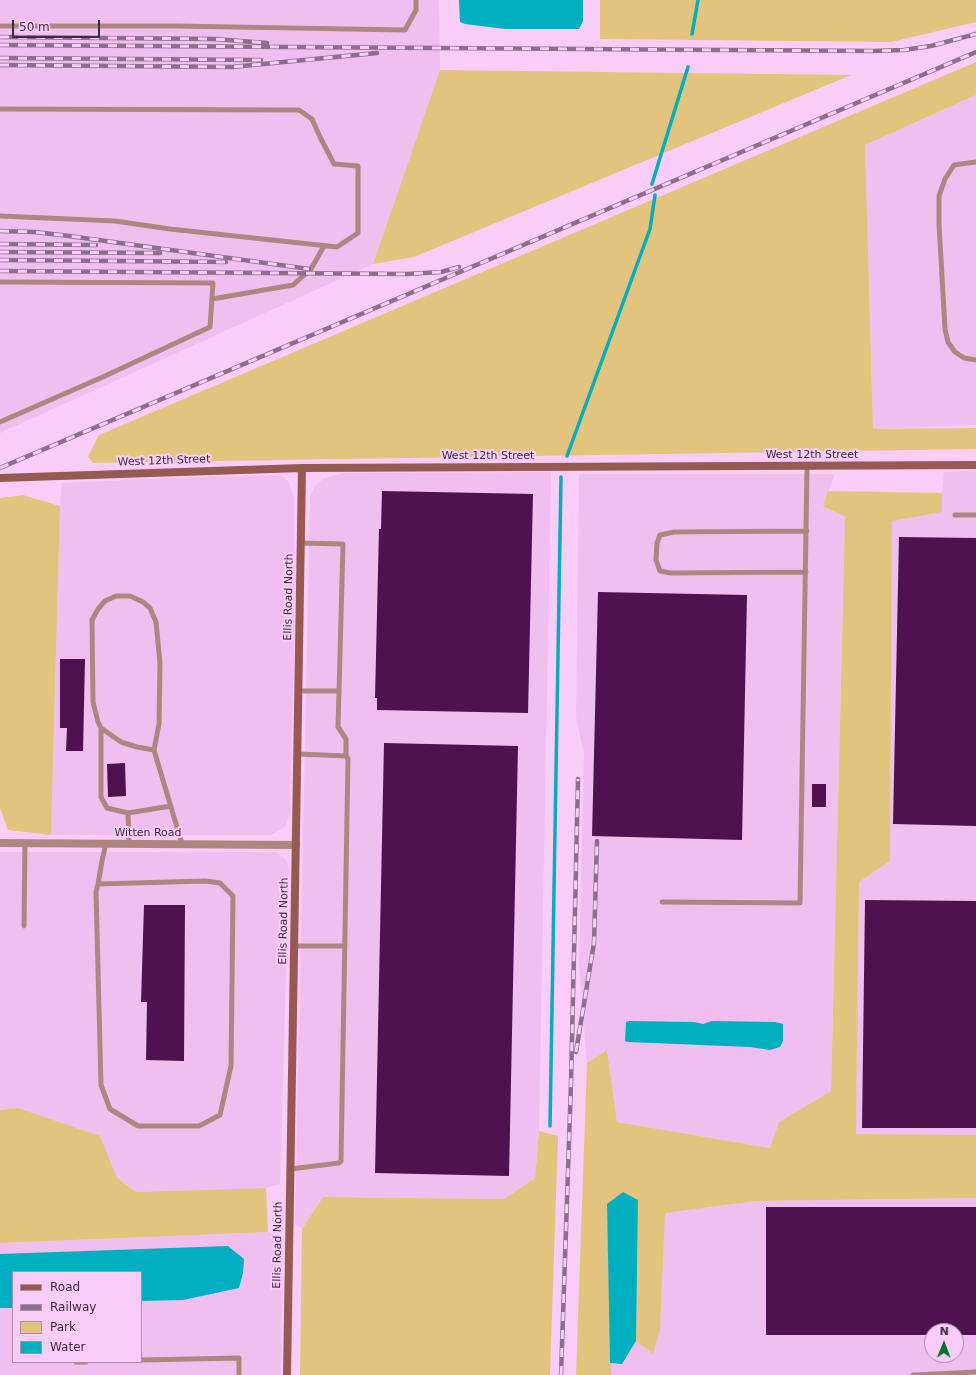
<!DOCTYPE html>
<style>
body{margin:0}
#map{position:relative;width:976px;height:1375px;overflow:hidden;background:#facdf9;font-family:"DejaVu Sans",sans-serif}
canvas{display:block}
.legend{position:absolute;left:12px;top:1271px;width:130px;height:92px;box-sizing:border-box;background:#facdf9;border:1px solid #ae8cad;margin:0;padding:5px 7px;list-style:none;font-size:12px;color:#3c2b3c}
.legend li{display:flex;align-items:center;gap:8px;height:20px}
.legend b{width:20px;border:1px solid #ae8cad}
.north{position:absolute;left:924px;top:1323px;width:40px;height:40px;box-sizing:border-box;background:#facdf9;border:1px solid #ae8cad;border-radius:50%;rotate:1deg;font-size:11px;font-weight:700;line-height:16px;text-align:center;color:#3c2b3c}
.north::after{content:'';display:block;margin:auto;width:14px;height:18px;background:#047427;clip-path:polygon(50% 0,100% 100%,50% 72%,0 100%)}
.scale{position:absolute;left:12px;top:20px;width:88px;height:18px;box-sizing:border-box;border:2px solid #3c2b3c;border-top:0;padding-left:5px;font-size:12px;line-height:14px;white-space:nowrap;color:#3c2b3c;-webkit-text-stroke:3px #facdf9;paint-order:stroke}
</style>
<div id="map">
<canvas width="976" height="1375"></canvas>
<ul class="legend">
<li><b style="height:5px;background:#965a53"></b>Road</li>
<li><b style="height:5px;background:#8b6f8b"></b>Railway</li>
<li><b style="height:11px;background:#e3c47c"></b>Park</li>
<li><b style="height:11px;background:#00afc0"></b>Water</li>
</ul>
<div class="north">N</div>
<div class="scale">50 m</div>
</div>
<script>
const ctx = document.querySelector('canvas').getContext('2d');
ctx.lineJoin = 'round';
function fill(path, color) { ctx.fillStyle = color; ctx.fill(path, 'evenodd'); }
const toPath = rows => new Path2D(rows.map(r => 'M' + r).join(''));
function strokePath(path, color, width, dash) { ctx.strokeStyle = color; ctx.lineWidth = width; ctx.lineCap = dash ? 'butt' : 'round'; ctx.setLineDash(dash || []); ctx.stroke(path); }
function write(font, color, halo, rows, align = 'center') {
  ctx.font = font + ' "DejaVu Sans",sans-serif'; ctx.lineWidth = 4; ctx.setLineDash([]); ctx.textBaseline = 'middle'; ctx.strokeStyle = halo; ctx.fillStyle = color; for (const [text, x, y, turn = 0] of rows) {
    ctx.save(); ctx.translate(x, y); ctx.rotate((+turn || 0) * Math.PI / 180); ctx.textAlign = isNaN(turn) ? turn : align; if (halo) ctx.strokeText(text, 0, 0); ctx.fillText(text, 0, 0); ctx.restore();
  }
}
const built = toPath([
 [0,0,439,0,440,70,373,264,0,433],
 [976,95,976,425,873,429,865,145],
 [976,470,976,1135,856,1135,859,882,890,861,892,521,942,512,942,493,944,472],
 [551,472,539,1131,535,1178,504,1199,323,1197,302,1229,295,1223,310,496,315,486,324,478,344,473],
 [579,474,835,474,823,506,845,517,831,1091,779,1122,770,1148,617,1122,607,1050,587,1063,579,966,584,754,576,717],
 [281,475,289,482,294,497,294,648,290,814,285,827,271,835,51,835,60,506,62,483,191,477],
 [0,852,277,852,287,861,289,871,280,1184,266,1188,136,1192,117,1178,99,1136,18,1108,0,1110],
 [976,1198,976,1375,611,1375,610,1363,622,1364,636,1341,653,1354,660,1330,664,1213,756,1201],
 [932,1331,956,1331,956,1355,932,1355],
 [268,1232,282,1236,281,1375,0,1375,0,1243],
 [13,1272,141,1272,141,1362,13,1362]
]);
const green = toPath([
 [600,0,976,0,976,22,891,42,600,39],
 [976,62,976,95,865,145,873,429,976,428,976,449,93,463,88,457,99,435],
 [440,70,851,75,414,257,373,264],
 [828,491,942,493,942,512,892,521,890,861,859,882,856,1134,976,1135,976,1198,756,1201,665,1213,660,1330,653,1354,636,1341,638,1200,607,1205,611,1375,576,1375,587,1063,607,1050,617,1122,770,1148,779,1122,831,1091,845,517,823,506],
 [23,495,60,506,51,835,8,830,0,808,0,498],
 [18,1108,100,1136,117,1178,136,1192,266,1188,268,1232,0,1243,0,1110],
 [539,1131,558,1136,550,1375,300,1375,302,1229,323,1197,504,1199,535,1178]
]);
const water = toPath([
 [459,0,583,0,583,21,579,29,505,29,465,24,460,22],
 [629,1021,694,1022,703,1024,712,1021,775,1022,783,1024,783,1041,780,1047,770,1050,750,1047,628,1042,625,1041,626,1022],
 [623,1192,638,1200,636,1341,622,1364,610,1363,607,1204],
 [228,1246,244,1259,243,1273,239,1288,183,1300,141,1301,141,1272,13,1272,13,1308,0,1308,0,1254]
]);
const stream = toPath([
 [692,34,698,0],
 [652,184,688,67],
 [567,456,650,229,655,195],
 [550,1126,561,477]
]);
const building = toPath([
 [382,491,533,494,528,713,377,710,377,698,375,698,379,529,381,529],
 [899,537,976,538,976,826,893,824],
 [598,592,747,595,742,840,592,836],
 [60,659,85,659,83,751,66,751,67,728,60,728],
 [384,743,518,746,509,1176,375,1173],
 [125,763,126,796,108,797,107,764],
 [812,784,826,784,826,807,812,807],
 [865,900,976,901,976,1128,862,1128],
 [144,905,185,905,184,1061,146,1060,147,1002,141,1002],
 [766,1207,976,1207,976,1335,956,1335,956,1331,932,1331,932,1335,766,1335]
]);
const lane = toPath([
 [0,26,176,26,405,30,416,10,416,0],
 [0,109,299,110,312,119,320,137,334,164,358,166,358,233,337,247,170,229,115,221,0,216],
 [976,162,954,165,945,179,939,196,939,224,945,329,948,342,955,352,964,358,976,360],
 [0,282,213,283,210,327,105,376,0,422],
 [212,299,293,285,311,269,324,246],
 [955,515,976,515],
 [806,572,671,573,660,571,656,560,657,543,660,535,674,532,807,531],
 [299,691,339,691,343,544,301,543],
 [339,691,338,727,346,739,346,756],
 [101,728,101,797,107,808,128,813,171,806],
 [154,750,137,747,121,742,101,728,98,722,93,702,92,620,98,609,105,601,116,596,130,596,143,602,150,608,156,622,160,663,159,724,154,750,182,844],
 [128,813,129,843],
 [98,884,205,881,220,883,233,896,231,1066,220,1115,199,1126,138,1126,110,1109,101,1085,96,892,98,884,102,861,106,843],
 [662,902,800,903,807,467],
 [24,926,25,843],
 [294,946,345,946],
 [290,1169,339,1163,341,1161,348,759,346,756,298,754],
 [141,1360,239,1358,239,1375],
 [76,1362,86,1362],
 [913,1375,976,1372]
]);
const street = toPath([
 [0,843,296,845]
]);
const secondary = toPath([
 [0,478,302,468,976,465],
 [287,1375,302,468]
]);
const rail = toPath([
 [0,37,214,39,267,43],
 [0,45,873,51,904,50,931,46,976,34],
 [0,58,261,60],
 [0,65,232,67,377,53],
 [0,231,35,232,69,236,309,269],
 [0,244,96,245],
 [0,252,160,253],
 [0,260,226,262],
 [0,271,407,274,441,272,459,267],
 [0,468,976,52],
 [576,1052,594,943,597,841],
 [561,1375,571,1083,578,779]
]);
const streetNames = [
 ["West 12th Street",812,455],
 ["West 12th Street",488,456],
 ["West 12th Street",164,461,-2],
 ["Ellis Road North",289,597,-89],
 ["Witten Road",148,833],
 ["Ellis Road North",284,921,-89],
 ["Ellis Road North",278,1245,-89]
];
fill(built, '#f0bfef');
fill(green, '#e3c47c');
fill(water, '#00afc0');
strokePath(stream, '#00afc0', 3.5);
fill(building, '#4d124f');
strokePath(lane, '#b08580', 5);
strokePath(street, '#b08580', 8);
strokePath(secondary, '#965a53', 8);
strokePath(rail, '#8b6f8b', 4.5);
strokePath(rail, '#facdf9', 3, [9]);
write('11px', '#3c2b3c', '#facdf9', streetNames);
</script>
